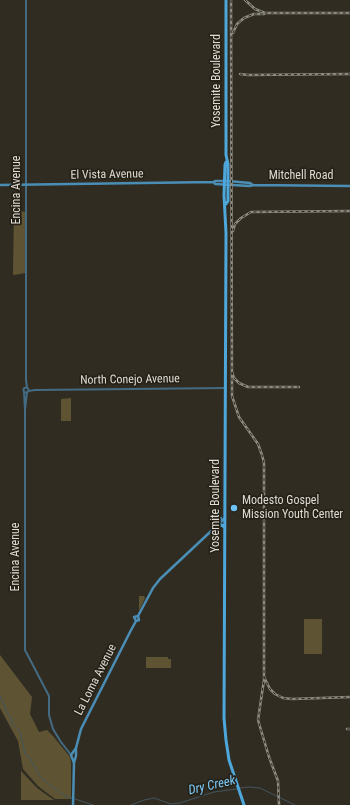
<!DOCTYPE html>
<style>
body{margin:0}
canvas{display:block;background:#302c21}
</style>
<canvas width="350" height="805"></canvas>
<script>
const ctx = document.querySelector('canvas').getContext('2d');
ctx.lineJoin = 'round';
function fill(path, color) { ctx.fillStyle = color; ctx.fill(path, 'evenodd'); }
const toPath = rows => new Path2D(rows.map(r => 'M' + r).join(''));
function strokePath(path, color, width, dash) { ctx.strokeStyle = color; ctx.lineWidth = width; ctx.lineCap = dash ? 'butt' : 'round'; ctx.setLineDash(dash || []); ctx.stroke(path); }
function write(font, color, halo, rows, align = 'center') {
  ctx.font = font + ' "Roboto Condensed",sans-serif'; ctx.lineWidth = 3.5; ctx.setLineDash([]); ctx.textBaseline = 'middle'; ctx.strokeStyle = halo; ctx.fillStyle = color; for (const [text, x, y, turn = 0] of rows) {
    ctx.save(); ctx.translate(x, y); ctx.rotate((+turn || 0) * Math.PI / 180); ctx.textAlign = isNaN(turn) ? turn : align; if (halo) ctx.strokeText(text, 0, 0); ctx.fillText(text, 0, 0); ctx.restore();
  }
}
const green = toPath([
 [14,209,25,212,25,273,14,275,13,274],
 [71,398,71,421,61,421,61,399],
 [139,596,144,596,145,598,139,611],
 [304,619,322,619,322,654,304,654],
 [0,655,32,697,30,714,39,732,47,730,53,736,70,757,71,764,71,799,55,799,38,786,23,769,18,741,0,708],
 [146,657,168,657,168,659,171,659,171,668,146,668],
 [21,771,37,788,54,800,21,800]
]);
const stream = toPath([
 [0,696,7,712,11,718,12,724,20,731,25,754,29,757,41,778,65,796,72,798],
 [240,788,249,787,260,788,295,805],
 [75,799,93,805],
 [131,805,144,800,154,798,171,804,180,803,214,792,237,789]
]);
const tertiary = toPath([
 [26,0,26,380,27,387],
 '23.5 390a2.5 2.5 0 1 1 5 0a2.5 2.5 0 1 1-5 0Z',
 [28,391,35,390,226,388],
 [24,392,25,410],
 [27,392,25,410,25,650,49,696,49,715,53,729,61,742,71,755]
]);
const secondary = toPath([
 [214,182,215,184,250,186,253,185,350,186],
 [0,185,214,182,215,181,228,181,250,183,253,185],
 [217,516,221,518,221,521],
 [138,616,153,588,160,579,225,518],
 [74,763,71,755,76,748,81,729,130,632,136,621,134,617,138,616,139,620,136,621],
 [73,805,74,763,76,756,76,749]
]);
const primary = toPath([
 [226,162,225,165,224,195,226,233,224,718,226,740,229,760,244,805],
 [226,204,228,201,228,164,226,155,226,0],
 [217,526,222,525,225,528]
]);
const rail = toPath([
 [231,0,232,396,239,417,258,444,262,455,264,463,264,680,258,720,269,757,278,781,279,805],
 [245,0,255,9,265,13,350,13],
 [233,33,237,24,244,18,254,14,264,14],
 [240,74,248,75,350,74],
 [233,231,235,224,241,218,251,212,350,211],
 [232,372,234,378,239,383,248,387,299,387],
 [264,677,270,689,275,694,283,698,292,699,350,697],
 [347,729,350,729]
]);
const markers = [
 [234,508,4,"#6fc2f4"]
];
const streetNames = [
 ["Yosemite Boulevard",217,81,-90],
 ["El Vista Avenue",107,175,-1],
 ["Mitchell Road",301,176],
 ["Encina Avenue",17,190,-90],
 ["North Conejo Avenue",130,380,-1],
 ["Yosemite Boulevard",216,506,-90],
 ["Encina Avenue",16,557,-90],
 ["La Loma Avenue",96,680,-63]
];
const poiNames = [
 ["Modesto Gospel",242,501],
 ["Mission Youth Center",242,515]
];
const waterNames = [
 ["Dry Creek",212,786,-13]
];
fill(green, '#5e5434');
strokePath(stream, '#43545d', 1);
strokePath(tertiary, '#436b84', 2);
strokePath(secondary, '#4a8db5', 2.5);
strokePath(primary, '#4ea7db', 3);
strokePath(rail, '#8d8a81', 2.5);
strokePath(rail, '#262218', 1, [3]);
for (const [x, y, r, color] of markers) { const dot = new Path2D(); dot.arc(x, y, r, 0, 2 * Math.PI); ctx.fillStyle = color; ctx.fill(dot); strokePath(dot, '#262218', 1.5); }
write('12px', '#dedcd5', '#262218', streetNames);
write('12px', '#dedcd5', '#262218', poiNames, 'left');
write('italic 13px', '#7ac9f9', '#262218', waterNames);
</script>
